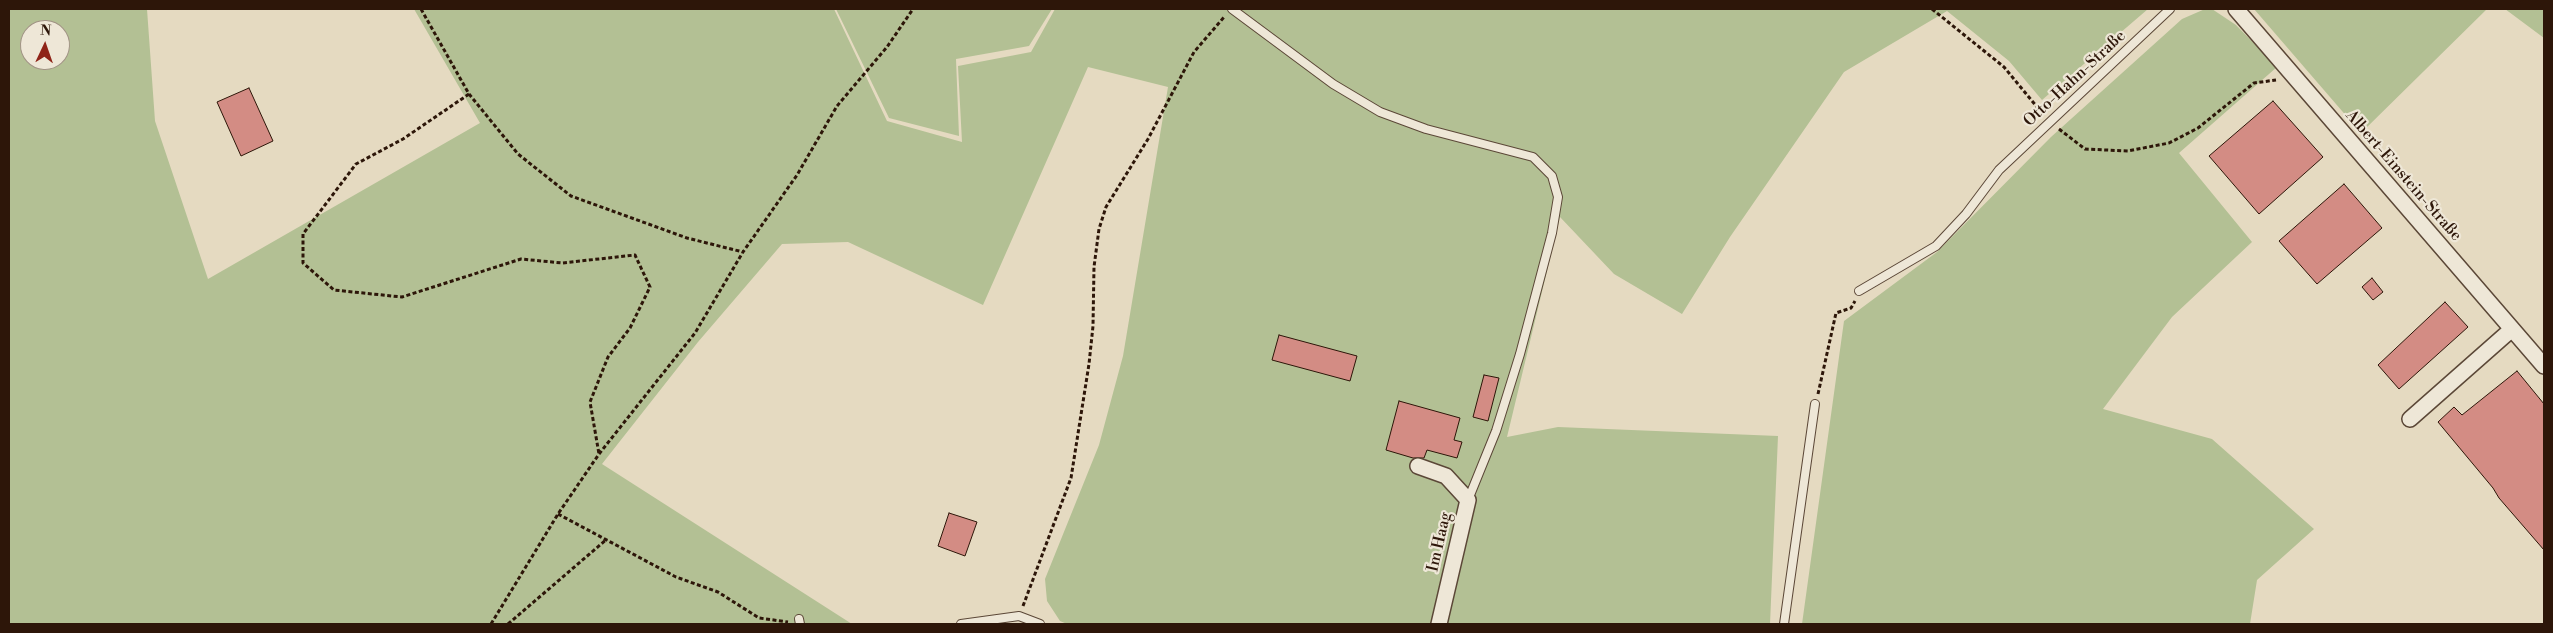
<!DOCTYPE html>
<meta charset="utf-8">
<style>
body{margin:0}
#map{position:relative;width:2553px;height:633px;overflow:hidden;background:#e5dac1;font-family:"Libre Bodoni",serif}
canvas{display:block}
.frame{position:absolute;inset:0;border:10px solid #2d1609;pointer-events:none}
.north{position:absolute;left:20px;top:20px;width:50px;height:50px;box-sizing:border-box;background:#eee7d7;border:1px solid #a19385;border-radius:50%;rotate:3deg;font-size:14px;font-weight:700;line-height:20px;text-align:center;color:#2d1609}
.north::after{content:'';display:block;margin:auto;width:18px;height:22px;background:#8f2418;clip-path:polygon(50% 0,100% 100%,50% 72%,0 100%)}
</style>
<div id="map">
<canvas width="2553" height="633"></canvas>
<div class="frame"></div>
<div class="north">N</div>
</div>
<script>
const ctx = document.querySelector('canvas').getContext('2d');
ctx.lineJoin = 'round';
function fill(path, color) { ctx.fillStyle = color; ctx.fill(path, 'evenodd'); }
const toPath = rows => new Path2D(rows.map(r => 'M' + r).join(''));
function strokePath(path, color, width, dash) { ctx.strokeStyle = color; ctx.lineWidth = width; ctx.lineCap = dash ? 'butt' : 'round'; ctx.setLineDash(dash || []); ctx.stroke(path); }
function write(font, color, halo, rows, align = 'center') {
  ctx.font = font + ' "Libre Bodoni",serif'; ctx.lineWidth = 4.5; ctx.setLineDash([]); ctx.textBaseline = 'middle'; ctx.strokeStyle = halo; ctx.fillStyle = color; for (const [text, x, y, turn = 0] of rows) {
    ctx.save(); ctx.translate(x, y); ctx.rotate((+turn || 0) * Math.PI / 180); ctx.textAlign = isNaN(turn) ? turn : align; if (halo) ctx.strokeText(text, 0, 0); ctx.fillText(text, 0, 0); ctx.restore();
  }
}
const green = toPath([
 [9,9,147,9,155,121,208,279,480,123,414,9,834,9,887,121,962,142,958,66,1031,52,1055,9,2148,9,2042,100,2009,61,1947,11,1844,72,1730,237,1682,314,1614,274,1560,217,1507,437,1558,427,1778,436,1770,624,1067,624,1060,621,1047,601,1045,579,1099,445,1123,356,1168,87,1088,67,983,305,848,242,782,244,698,342,602,464,852,624,9,624],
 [30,30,60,30,60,60,30,60],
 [836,9,1052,9,1029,46,956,59,959,136,889,118],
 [2205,9,2212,9,2236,25,2277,67,2179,153,2252,242,2172,317,2103,409,2212,439,2314,529,2257,580,2250,624,1802,624,1844,321,1937,252,2051,137,2182,19],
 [2254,9,2487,9,2361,133],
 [2505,9,2544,9,2544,38]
]);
const building = toPath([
 [249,88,273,141,241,156,217,102,249,88],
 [2273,101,2323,157,2259,214,2209,156,2273,101],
 [2344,184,2382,228,2317,284,2279,241,2344,184],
 [2372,278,2383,292,2373,300,2362,287,2372,278],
 [2445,302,2468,327,2399,389,2378,365,2445,302],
 [1279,335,1357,356,1350,381,1272,360,1279,335],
 [2517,371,2544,404,2544,550,2499,498,2493,488,2438,422,2454,407,2462,415,2517,371],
 [1484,375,1499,378,1488,421,1473,417,1484,375],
 [1399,401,1460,418,1454,440,1462,442,1457,458,1427,450,1424,458,1413,458,1386,450,1399,401],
 [949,513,977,522,965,556,938,546,949,513]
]);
const path = toPath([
 [421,9,469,94,518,154,571,196,687,238,743,252],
 [1932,9,2004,67,2042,113],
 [469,94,403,139,356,164,303,234,303,263,334,290,402,297,521,259,562,263,635,255,650,287,630,328,608,357,590,402,599,454],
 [2059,129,2085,149,2128,151,2169,143,2198,128,2254,83,2276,80],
 [1818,394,1836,313,1851,308,1855,301],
 [558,514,676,577,718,592,759,618,788,622],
 [1023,606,1071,478,1089,364,1093,326,1094,267,1099,229,1106,207,1148,139,1194,52,1225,16],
 [491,624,558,514,599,454,695,333,743,252,797,175,837,106,887,47,913,9],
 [508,624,607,539]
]);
const lane = toPath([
 [1232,9,1333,84,1380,112,1426,129,1533,157,1552,176,1558,197,1552,233,1520,354,1496,431,1468,500],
 [1859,291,1936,246,1966,214,1999,170,2170,9],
 [799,619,800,624],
 [961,624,1019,616,1040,624],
 [1784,624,1815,404]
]);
const street = toPath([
 [2236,9,2544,366],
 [2410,419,2512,329],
 [1418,466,1446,476,1468,500,1439,624]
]);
const streetNames = [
 ["Otto-Hahn-Straße",2075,79,-43],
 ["Albert-Einstein-Straße",2403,176,49],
 ["Im Haag",1440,542,-77]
];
fill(green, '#b3c094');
fill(building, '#d38c84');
strokePath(building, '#2d1609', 1);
strokePath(lane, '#5b4737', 10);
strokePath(street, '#5b4737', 18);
strokePath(path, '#2d1609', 3, [4, 2.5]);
strokePath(lane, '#eee7d7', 8);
strokePath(street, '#eee7d7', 15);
write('16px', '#2d1609', '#eee7d7', streetNames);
</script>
